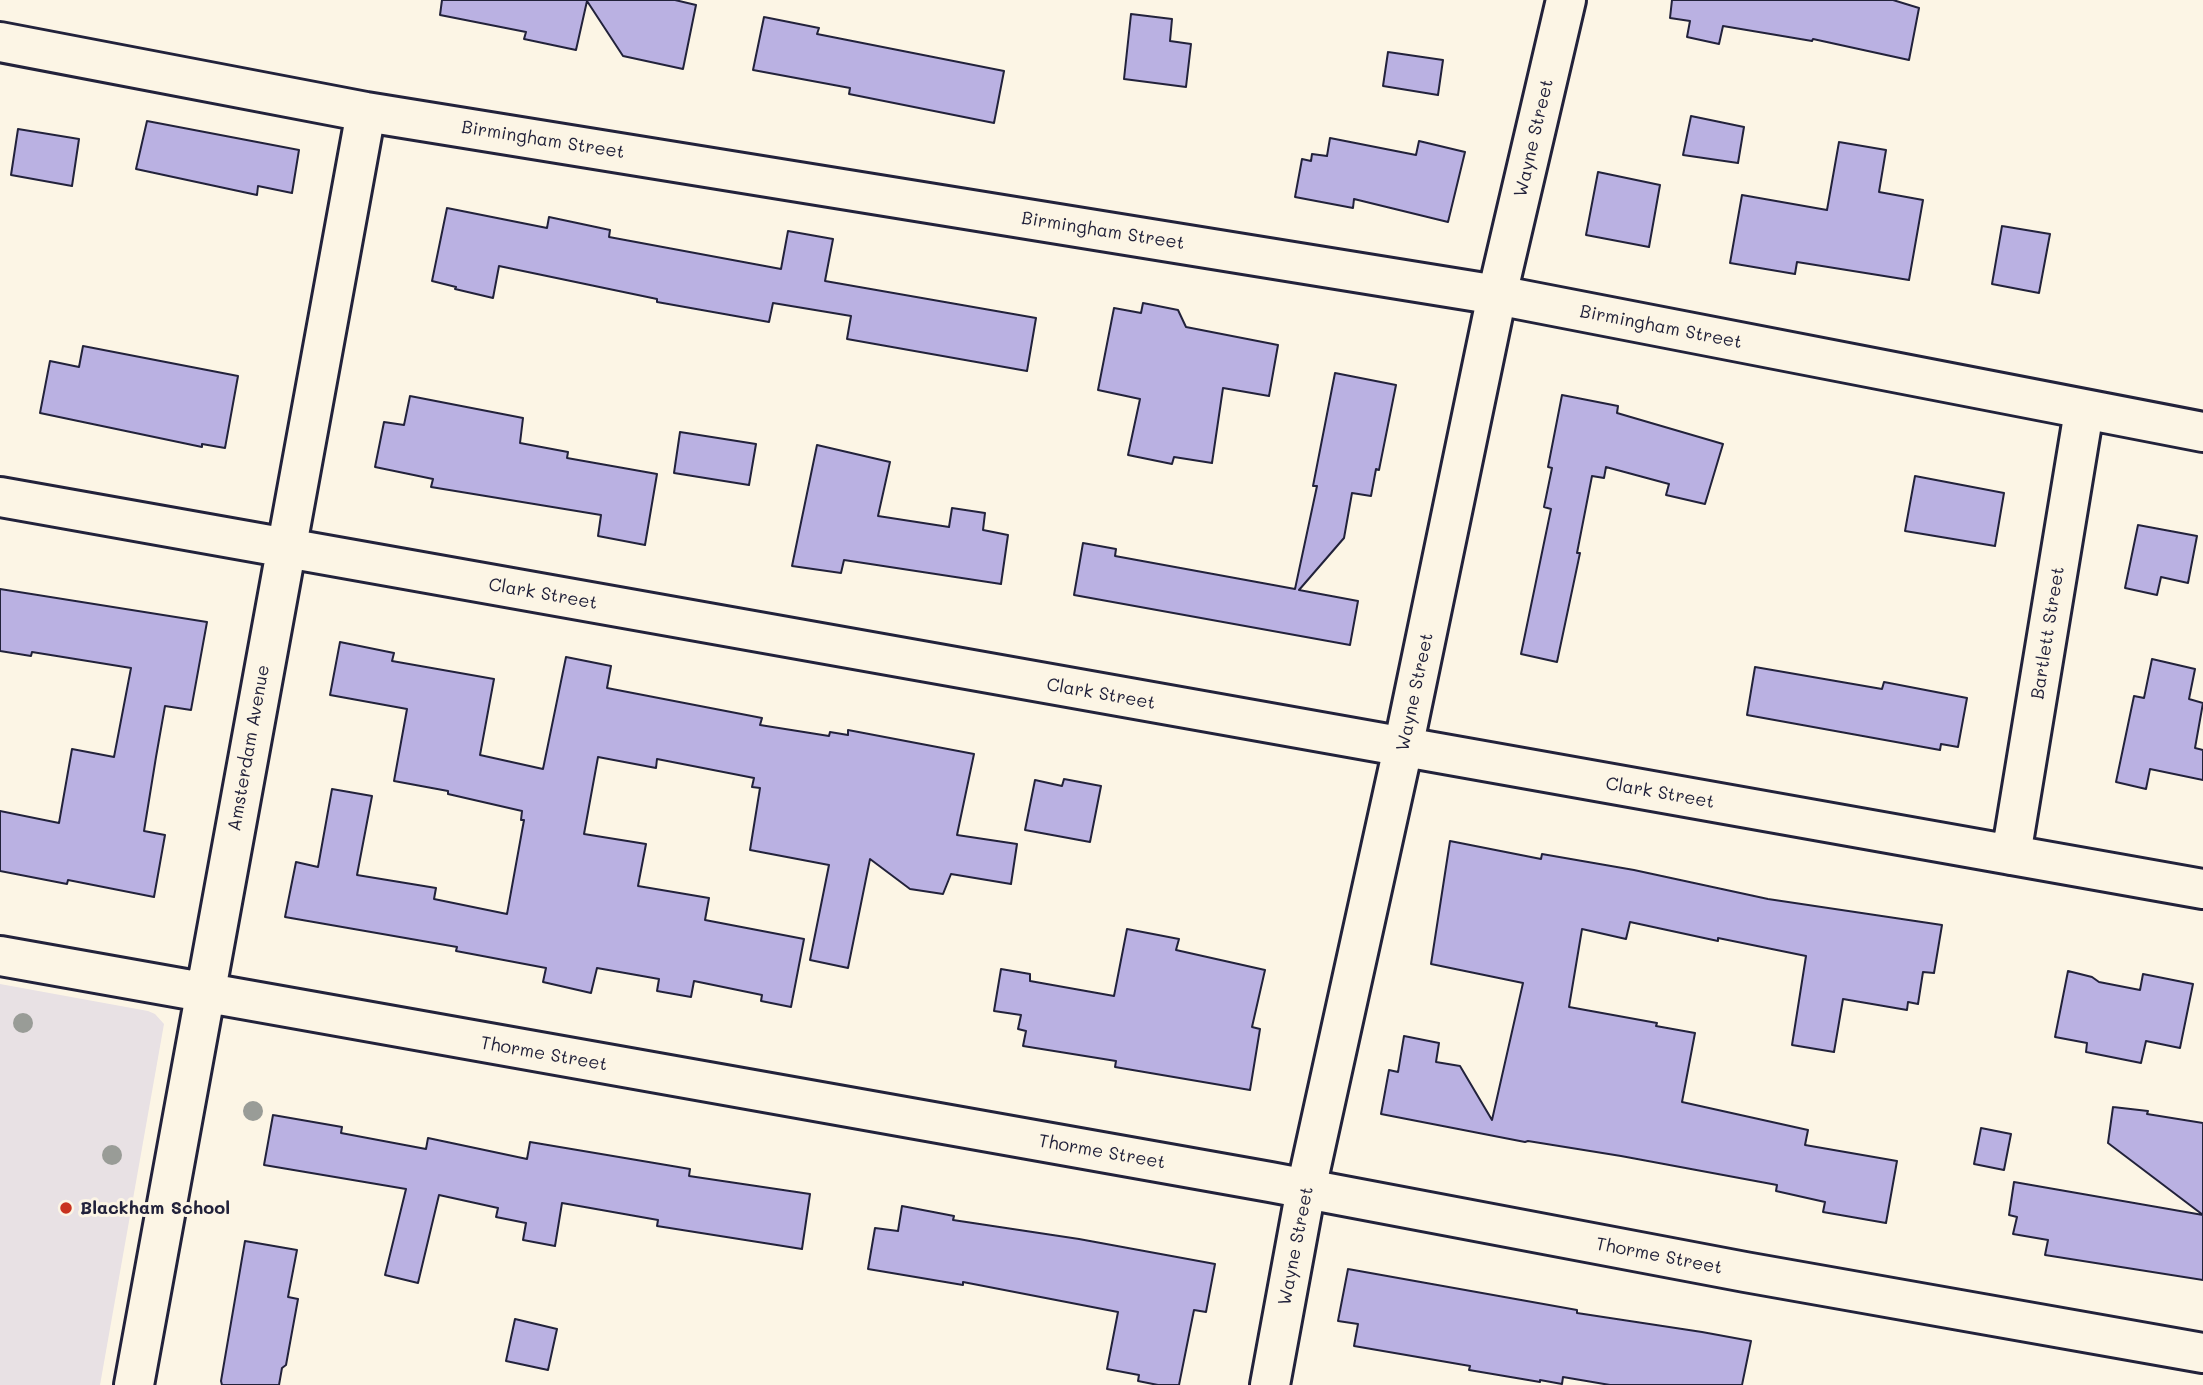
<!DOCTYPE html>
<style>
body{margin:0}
canvas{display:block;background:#fcf5e5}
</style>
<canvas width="2203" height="1385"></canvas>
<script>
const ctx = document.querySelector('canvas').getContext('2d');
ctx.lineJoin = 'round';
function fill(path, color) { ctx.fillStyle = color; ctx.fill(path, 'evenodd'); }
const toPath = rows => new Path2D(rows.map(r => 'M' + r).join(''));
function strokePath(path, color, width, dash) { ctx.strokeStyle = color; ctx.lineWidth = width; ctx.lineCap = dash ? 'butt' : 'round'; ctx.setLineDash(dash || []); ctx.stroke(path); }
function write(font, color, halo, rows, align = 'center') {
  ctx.font = font + ' Mali,sans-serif'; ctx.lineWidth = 6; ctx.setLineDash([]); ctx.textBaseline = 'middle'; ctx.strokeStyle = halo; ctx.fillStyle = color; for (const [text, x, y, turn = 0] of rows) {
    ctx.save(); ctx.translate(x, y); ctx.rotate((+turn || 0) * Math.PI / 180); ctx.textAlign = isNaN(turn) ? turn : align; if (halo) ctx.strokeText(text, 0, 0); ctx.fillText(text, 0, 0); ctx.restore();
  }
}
const built = toPath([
 [0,984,148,1011,155,1014,164,1024,100,1385,0,1385]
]);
const building = toPath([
 [442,0,675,0,696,5,683,69,623,56,587,1,576,50,524,39,526,32,440,15,442,0],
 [1672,0,1893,0,1919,8,1909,60,1813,39,1812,41,1723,26,1719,44,1687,37,1690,21,1670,18,1672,0],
 [1131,14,1172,19,1170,41,1191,44,1186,87,1124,79,1131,14],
 [764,17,819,28,817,34,1004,71,994,123,849,94,850,88,753,70,764,17],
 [1388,52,1443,60,1438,95,1383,86,1388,52],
 [1691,116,1744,127,1738,163,1683,155,1691,116],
 [147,121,299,150,292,193,258,186,257,195,136,169,147,121],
 [18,129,79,139,72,186,11,175,18,129],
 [1330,138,1416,155,1419,141,1465,152,1448,222,1354,199,1353,208,1295,197,1302,159,1311,161,1312,154,1327,156,1330,138],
 [1839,142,1886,150,1879,192,1923,200,1909,280,1797,262,1795,274,1730,263,1742,195,1827,210,1839,142],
 [1598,172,1660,185,1649,247,1586,235,1598,172],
 [447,208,547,228,549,217,610,230,609,237,781,269,788,231,833,239,825,281,1036,318,1027,371,847,339,851,316,773,303,769,322,657,302,657,299,499,266,493,298,455,289,456,287,432,281,447,208],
 [2002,226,2050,234,2039,293,1992,284,2002,226],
 [1143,303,1178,310,1186,327,1278,345,1269,396,1223,388,1212,463,1174,457,1172,464,1128,455,1140,399,1098,390,1114,308,1141,313,1143,303],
 [83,346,238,376,225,448,202,444,202,447,40,413,50,361,79,367,83,346],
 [1335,373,1396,385,1379,470,1376,469,1371,496,1352,493,1344,538,1299,590,1358,601,1350,645,1074,595,1083,543,1116,549,1115,556,1295,589,1317,486,1313,486,1335,373],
 [1562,395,1618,406,1617,413,1723,444,1705,504,1666,495,1669,484,1606,467,1604,478,1592,476,1577,553,1580,553,1557,662,1521,654,1551,509,1544,507,1552,468,1548,467,1562,395],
 [410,396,523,418,520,443,568,452,567,458,657,474,645,545,598,536,601,515,431,487,433,479,375,467,384,422,404,425,410,396],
 [680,432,756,444,749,485,674,473,680,432],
 [817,445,890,462,878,516,949,527,952,508,985,513,983,530,1008,535,1001,584,844,560,841,573,792,566,817,445],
 [1915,476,2004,493,1995,546,1905,531,1915,476],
 [2138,525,2197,536,2188,583,2161,577,2157,595,2125,588,2138,525],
 [0,589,207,622,191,710,165,706,156,757,144,831,165,835,154,897,68,880,67,884,0,871,0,811,59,823,72,749,114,757,131,668,32,652,31,656,0,651,0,589],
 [340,642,394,653,392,661,494,679,480,755,543,769,566,657,611,666,607,688,762,718,760,725,829,736,830,732,848,735,848,730,974,754,957,835,1017,844,1011,884,951,874,943,894,910,889,870,859,848,968,810,960,829,865,750,850,760,788,752,787,754,778,657,759,656,768,598,757,584,834,646,844,638,886,709,898,705,920,804,939,791,1007,761,1001,762,995,694,981,691,997,657,991,659,979,597,968,591,993,543,982,546,968,456,951,457,947,285,917,296,862,318,867,332,789,372,796,357,875,436,888,434,899,507,914,524,820,521,820,522,811,448,794,448,791,394,781,407,709,330,695,340,642],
 [2152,659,2195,669,2189,699,2203,703,2195,748,2203,750,2203,780,2150,769,2146,789,2116,782,2134,696,2144,698,2152,659],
 [1755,667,1882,689,1884,682,1967,698,1958,747,1941,744,1940,750,1747,715,1755,667],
 [1064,779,1101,786,1090,842,1025,830,1035,780,1062,786,1064,779],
 [1450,841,1541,859,1542,854,1634,870,1768,899,1942,925,1934,973,1923,972,1918,1004,1908,1002,1907,1010,1843,999,1834,1052,1792,1045,1806,956,1718,938,1718,941,1630,922,1626,939,1582,929,1569,1007,1657,1023,1656,1026,1695,1033,1682,1102,1808,1130,1805,1145,1897,1161,1886,1223,1823,1212,1825,1202,1776,1191,1777,1185,1621,1156,1528,1141,1525,1142,1381,1114,1389,1070,1398,1072,1404,1036,1439,1043,1436,1062,1460,1066,1492,1120,1523,983,1431,964,1450,841],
 [1127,929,1179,939,1176,950,1265,970,1252,1027,1260,1029,1250,1090,1115,1067,1116,1061,1023,1046,1026,1031,1018,1029,1021,1015,994,1011,1001,969,1030,974,1030,981,1114,996,1127,929],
 [2068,971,2092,977,2099,982,2140,990,2143,974,2193,984,2180,1048,2146,1041,2141,1063,2086,1052,2087,1043,2055,1037,2068,971],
 [2113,1107,2148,1111,2147,1114,2203,1123,2203,1215,2108,1143,2113,1107],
 [273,1115,342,1127,341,1133,426,1149,428,1138,527,1159,530,1142,690,1169,689,1176,810,1194,802,1249,657,1226,658,1220,562,1203,555,1246,523,1240,526,1223,496,1217,498,1208,439,1195,418,1283,385,1275,406,1189,264,1165,273,1115],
 [1981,1128,2011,1134,2004,1170,1974,1164,1981,1128],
 [2014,1182,2203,1215,2203,1280,2045,1255,2048,1240,2013,1234,2017,1217,2009,1215,2014,1182],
 [902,1206,954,1216,953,1220,1079,1239,1215,1264,1206,1312,1194,1310,1179,1385,1158,1385,1138,1381,1139,1375,1107,1369,1118,1312,963,1282,963,1285,868,1269,875,1228,898,1231,902,1206],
 [245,1241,297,1250,288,1297,298,1299,286,1365,282,1368,279,1385,222,1385,221,1381,245,1241],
 [1348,1269,1577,1310,1577,1313,1702,1332,1751,1341,1742,1385,1610,1385,1563,1377,1562,1384,1540,1380,1540,1382,1469,1370,1470,1366,1354,1346,1358,1324,1338,1321,1348,1269],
 [515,1319,557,1329,548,1370,506,1361,515,1319]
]);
const minor = toPath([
 [0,42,366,112,1497,295,2203,432],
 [0,497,2203,889],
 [2011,855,2084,411],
 [0,956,1270,1182,1745,1272,2203,1353],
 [134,1385,366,112]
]);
const tertiary = toPath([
 [1270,1385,1306,1189,1403,748,1497,295,1566,0]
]);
const trees = [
 [23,1023],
 [253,1111],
 [112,1155]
];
const markers = [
 [66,1208,7,"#c8321e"]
];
const streetNames = [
 ["Wayne Street",1534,138,-77],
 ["Birmingham Street",543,140,9],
 ["Birmingham Street",1103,231,9],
 ["Birmingham Street",1661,327,11],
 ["Clark Street",543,594,10],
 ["Bartlett Street",2048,633,-81],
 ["Wayne Street",1415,692,-78],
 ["Clark Street",1101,694,10],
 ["Amsterdam Avenue",249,748,-80],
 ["Clark Street",1660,793,10],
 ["Thorme Street",544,1054,10],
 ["Thorme Street",1102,1152,10],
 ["Wayne Street",1296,1246,-79],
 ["Thorme Street",1659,1256,11]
];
const poiNames = [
 ["Blackham School",80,1208]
];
fill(built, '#e8e1e4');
fill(building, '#bab1e2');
strokePath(building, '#22223b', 2);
strokePath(minor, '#22223b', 44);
strokePath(tertiary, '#22223b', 44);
strokePath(minor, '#fcf5e5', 38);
strokePath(tertiary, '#fcf5e5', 38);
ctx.fillStyle = '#999c97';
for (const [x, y] of trees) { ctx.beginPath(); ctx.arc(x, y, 10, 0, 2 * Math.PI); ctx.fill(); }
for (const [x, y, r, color] of markers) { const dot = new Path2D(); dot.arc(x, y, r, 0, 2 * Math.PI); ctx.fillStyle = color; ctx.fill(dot); strokePath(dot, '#fcf5e5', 2.5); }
write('18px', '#22223b', '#fcf5e5', streetNames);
write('bold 18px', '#22223b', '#fcf5e5', poiNames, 'left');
</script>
